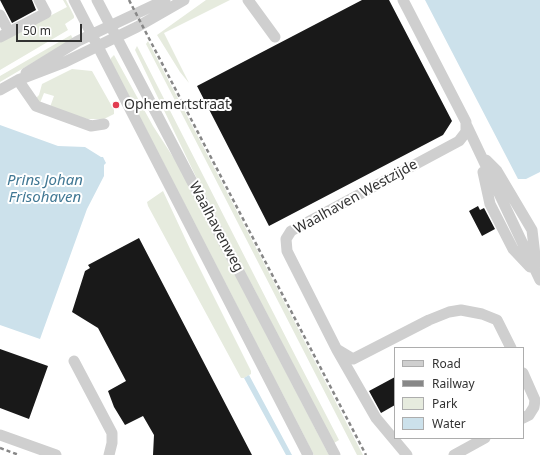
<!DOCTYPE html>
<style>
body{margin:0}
#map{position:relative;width:540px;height:455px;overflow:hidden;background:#fff;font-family:"Noto Sans",sans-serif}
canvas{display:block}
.legend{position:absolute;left:394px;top:347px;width:130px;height:92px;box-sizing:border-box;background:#fff;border:1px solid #adadad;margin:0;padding:5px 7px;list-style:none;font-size:12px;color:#323232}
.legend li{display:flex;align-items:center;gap:8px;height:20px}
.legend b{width:20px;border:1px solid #adadad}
.scale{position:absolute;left:16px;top:24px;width:66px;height:18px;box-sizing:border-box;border:2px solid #323232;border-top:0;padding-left:5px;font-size:12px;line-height:14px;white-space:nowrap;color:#323232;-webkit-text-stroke:3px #fff;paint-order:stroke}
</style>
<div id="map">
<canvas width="540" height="455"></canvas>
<ul class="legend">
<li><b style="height:5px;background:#cfcfcf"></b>Road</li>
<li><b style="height:5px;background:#878787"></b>Railway</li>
<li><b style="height:11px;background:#e6ebde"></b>Park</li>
<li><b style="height:11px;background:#cce1eb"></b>Water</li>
</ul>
<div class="scale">50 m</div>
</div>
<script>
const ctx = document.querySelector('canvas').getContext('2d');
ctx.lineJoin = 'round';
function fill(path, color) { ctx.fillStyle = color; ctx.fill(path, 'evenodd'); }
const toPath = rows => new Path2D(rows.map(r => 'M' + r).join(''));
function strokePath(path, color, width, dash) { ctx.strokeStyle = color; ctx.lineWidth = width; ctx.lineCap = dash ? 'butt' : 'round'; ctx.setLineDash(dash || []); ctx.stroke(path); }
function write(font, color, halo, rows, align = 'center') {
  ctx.font = font + ' "Noto Sans",sans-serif'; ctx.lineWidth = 4; ctx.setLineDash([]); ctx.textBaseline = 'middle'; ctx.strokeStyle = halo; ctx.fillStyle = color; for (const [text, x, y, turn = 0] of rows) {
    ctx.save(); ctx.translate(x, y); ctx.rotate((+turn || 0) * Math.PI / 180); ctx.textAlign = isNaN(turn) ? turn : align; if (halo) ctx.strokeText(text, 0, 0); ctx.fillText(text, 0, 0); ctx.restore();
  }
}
const green = toPath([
 [63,0,66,0,74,16,74,18,65,24,68,30,0,70,0,42,67,7],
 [206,0,230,0,164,33,189,83,180,72,157,35],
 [71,35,73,39,0,82,0,76],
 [148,41,290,313,363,455,357,455,146,44],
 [137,46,297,359,339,440,334,443,197,179,135,50],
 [114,55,153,126,177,163,329,455,314,455,111,61,111,58],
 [72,69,92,71,114,110,114,114,104,119,87,119,50,107,54,96,44,93,40,103,36,98,39,95,42,84],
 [163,191,191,251,251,371,251,374,244,378,241,378,148,206,147,202]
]);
const water = toPath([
 [425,0,540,0,540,172,526,179,518,179],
 [0,125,58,146,85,147,101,157,103,157,106,163,104,165,104,176,87,209,40,339,0,325],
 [249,375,292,455,286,455,244,378]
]);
const building = toPath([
 [0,0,32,0,36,10,12,23],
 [362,0,389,0,452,121,443,135,269,226,197,86],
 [478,206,480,210,484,208,495,229,482,236,469,211],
 [139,238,252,455,153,455,154,435,143,416,125,425,114,407,108,391,126,381,98,328,72,312,85,271,90,268,88,265],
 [0,349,48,366,29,419,0,408],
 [395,377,395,405,381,413,369,391]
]);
const minor = toPath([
 [74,0,308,455],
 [97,0,335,455],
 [248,0,275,37],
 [403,0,466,122,466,132,459,141,291,231,286,239,287,251,337,350,376,418,407,455],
 [0,15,9,32],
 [0,37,46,13,39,0],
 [26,73,78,41,165,0],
 [18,80,36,106,91,126,104,124],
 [0,90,18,80,65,62,137,27,184,0],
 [467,126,540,280],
 [486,160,497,171,532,230,536,264],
 [483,172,490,204,513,249,530,267],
 [338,350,353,359,429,320,449,312,461,310,482,314,497,320,511,348],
 [74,361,112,433,112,443,109,455],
 [523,373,535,400,534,407,529,415,523,418],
 [0,435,56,455],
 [454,455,485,438]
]);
const rail = toPath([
 [129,0,366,455],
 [0,448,19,455]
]);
const markers = [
 [116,105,4,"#e23c51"]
];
const poiNames = [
 ["Ophemertstraat",124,105]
];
const streetNames = [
 ["Waalhaven Westzijde",356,197,-29],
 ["Waalhavenweg",216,227,62]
];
const waterNames = [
 ["Prins Johan",45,181],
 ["Frisohaven",45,198]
];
fill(green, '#e6ebde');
fill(water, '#cce1eb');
fill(building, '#191919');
strokePath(minor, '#cfcfcf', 11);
strokePath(rail, '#878787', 2.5, [4, 3]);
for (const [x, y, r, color] of markers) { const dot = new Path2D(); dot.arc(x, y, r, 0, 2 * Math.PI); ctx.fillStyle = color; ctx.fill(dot); strokePath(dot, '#fff', 1.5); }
write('14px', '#323232', '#fff', poiNames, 'left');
write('14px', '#323232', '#fff', streetNames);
write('italic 15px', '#417894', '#fff', waterNames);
</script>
